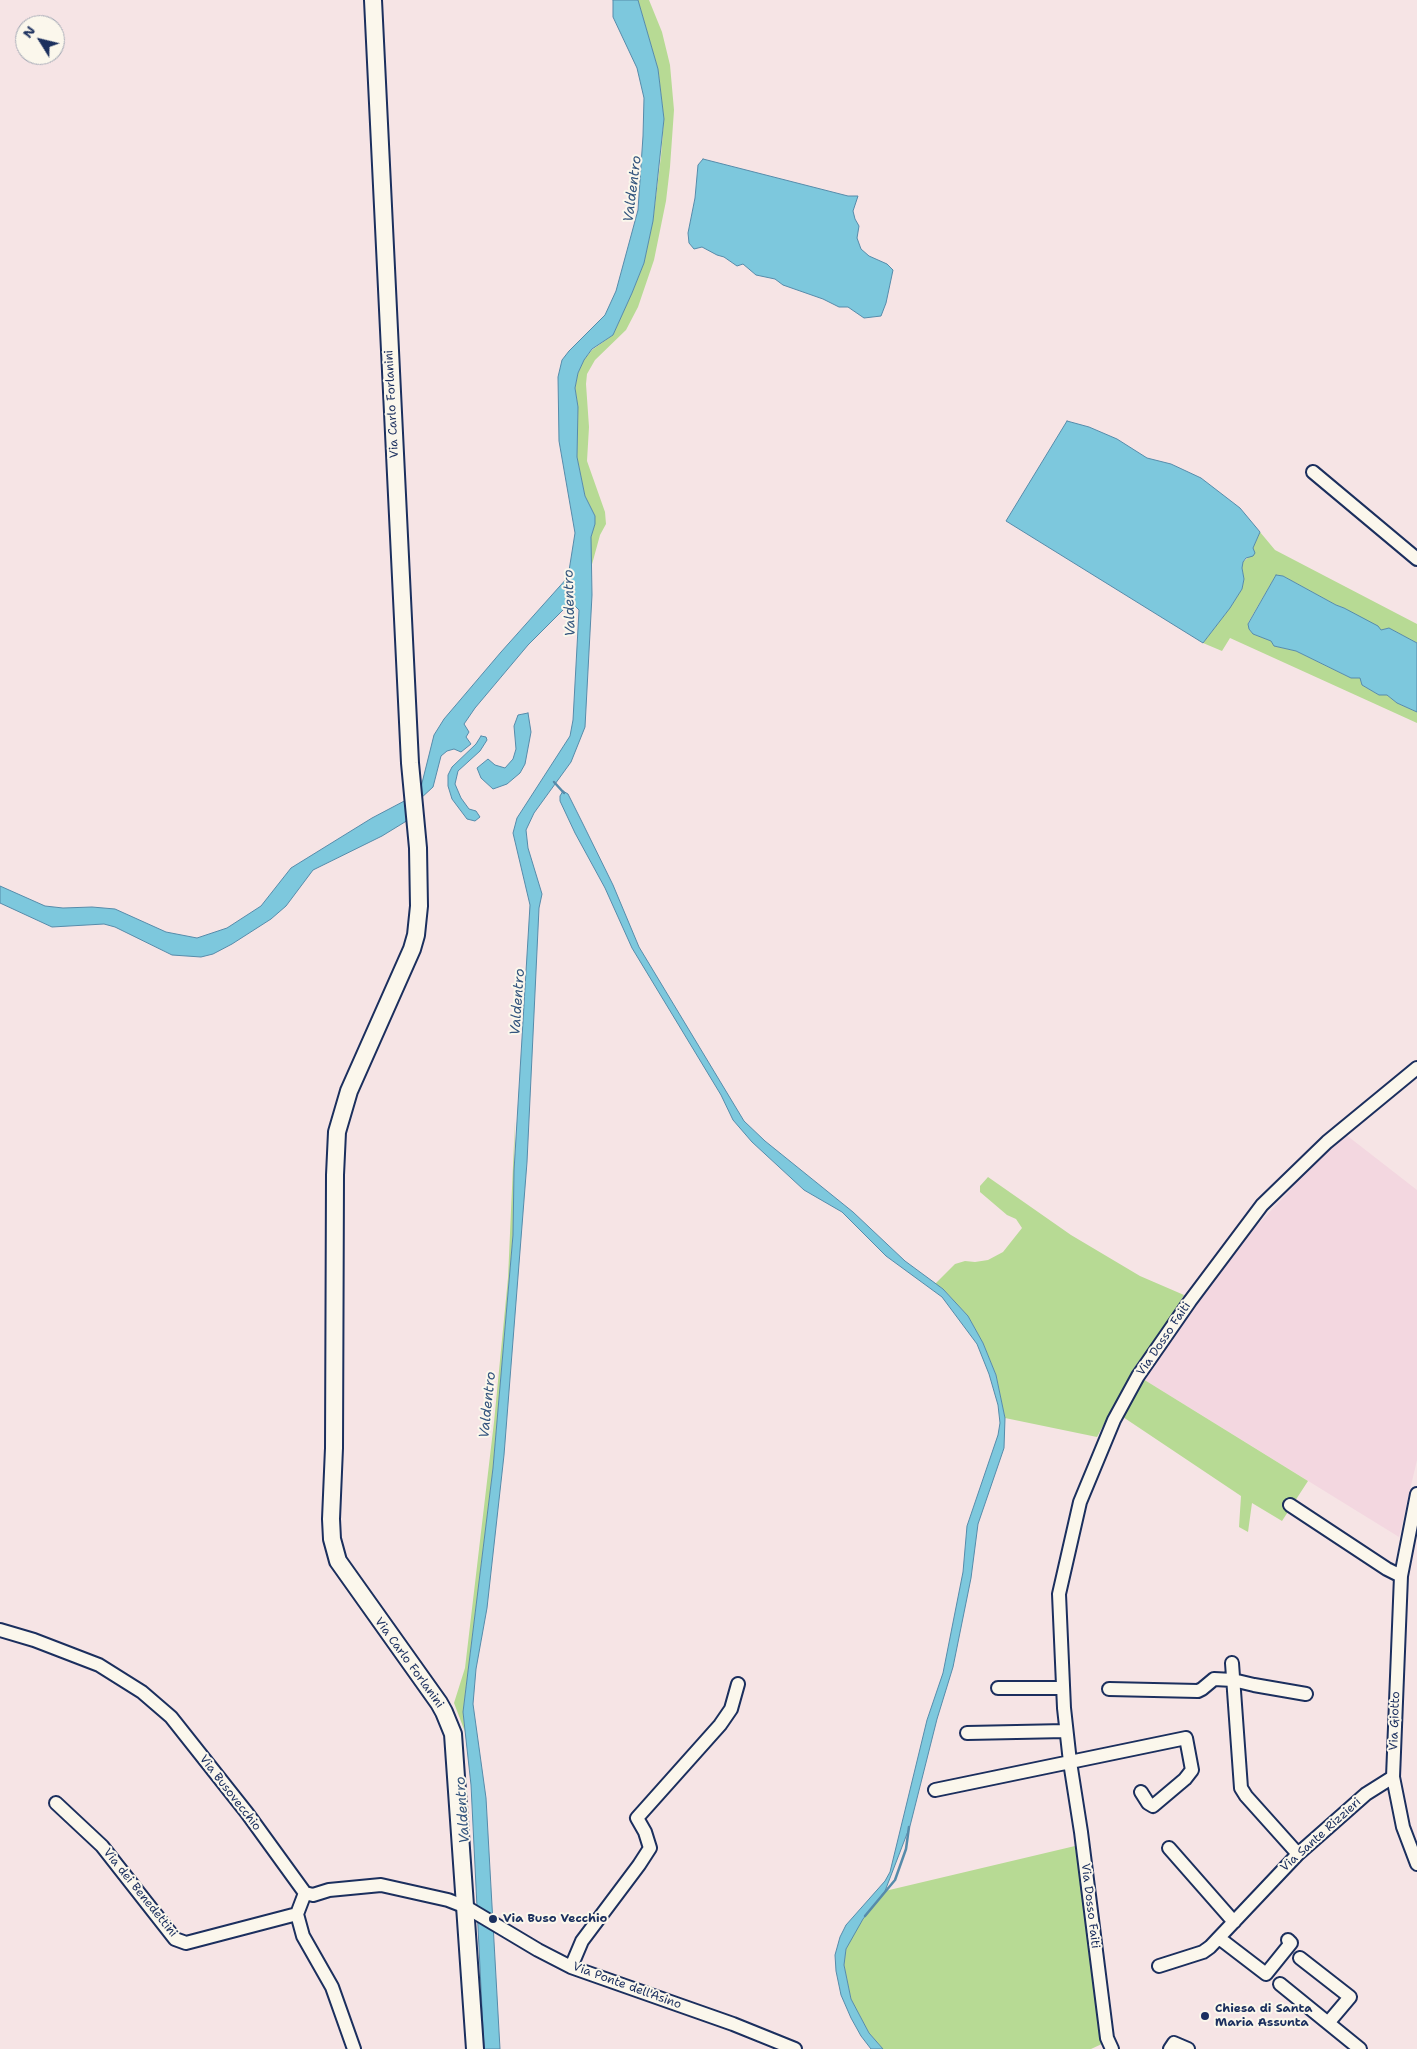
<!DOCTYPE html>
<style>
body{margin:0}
#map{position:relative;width:1417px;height:2049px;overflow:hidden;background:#f6e4e5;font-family:"Shantell Sans",sans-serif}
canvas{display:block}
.north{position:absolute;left:15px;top:15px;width:50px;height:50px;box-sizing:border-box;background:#fbf7ec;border:1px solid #a1a7b3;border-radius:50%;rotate:306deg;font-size:14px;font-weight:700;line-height:20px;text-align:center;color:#1b2f5e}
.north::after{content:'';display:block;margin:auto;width:18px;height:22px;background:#1b2f5e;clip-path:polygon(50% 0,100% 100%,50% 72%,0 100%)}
</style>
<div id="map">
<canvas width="1417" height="2049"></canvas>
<div class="north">N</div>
</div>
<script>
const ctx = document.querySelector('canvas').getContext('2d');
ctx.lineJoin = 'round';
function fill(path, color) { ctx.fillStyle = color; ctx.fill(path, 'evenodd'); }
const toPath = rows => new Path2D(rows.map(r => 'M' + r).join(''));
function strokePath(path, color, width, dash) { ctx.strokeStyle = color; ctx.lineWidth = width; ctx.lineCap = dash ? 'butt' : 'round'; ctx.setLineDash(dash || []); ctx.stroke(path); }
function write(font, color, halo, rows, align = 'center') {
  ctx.font = font + ' "Shantell Sans",sans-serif'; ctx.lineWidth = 4; ctx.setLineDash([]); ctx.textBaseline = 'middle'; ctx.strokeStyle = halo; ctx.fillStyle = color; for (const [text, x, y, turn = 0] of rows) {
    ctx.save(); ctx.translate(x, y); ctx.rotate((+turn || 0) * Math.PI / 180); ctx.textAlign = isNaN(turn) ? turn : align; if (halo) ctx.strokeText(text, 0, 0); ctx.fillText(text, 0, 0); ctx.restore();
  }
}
const built = toPath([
 [1345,1134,1417,1190,1417,1460,1399,1537,1143,1379,1178,1330,1198,1297,1234,1250,1293,1187,1299,1178]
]);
const green = toPath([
 [638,0,649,0,662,32,670,65,674,110,670,167,666,201,654,260,638,307,626,330,595,360,587,374,586,384,589,427,587,461,605,512,606,524,600,535,591,568,591,537,595,524,595,516,585,496,577,457,578,407,575,388,578,373,584,360,592,350,613,335,632,293,644,263,653,221,661,156,664,119,658,69],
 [1260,532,1275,550,1417,624,1417,643,1389,628,1381,630,1344,608,1336,605,1283,576,1276,575,1248,623,1249,629,1253,634,1272,641,1274,646,1296,651,1351,678,1361,678,1362,685,1379,695,1387,695,1397,703,1417,712,1417,723,1230,638,1222,651,1203,643,1230,608,1242,589,1244,579,1242,568,1243,562,1249,557],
 [515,1121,513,1235,493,1468,463,1712,465,1732,454,1703,465,1668,494,1422,508,1278],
 [988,1177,1071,1235,1140,1276,1184,1295,1167,1323,1134,1368,1097,1437,1005,1418,996,1375,983,1343,968,1316,943,1289,935,1284,955,1264,965,1261,975,1262,988,1260,1003,1252,1022,1228,1016,1219,1007,1215,980,1192,980,1186],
 [1143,1379,1308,1481,1282,1521,1252,1503,1248,1532,1239,1527,1241,1496,1123,1417],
 [1075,1846,1104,2043,1091,2049,883,2049,869,2033,851,1999,844,1965,846,1949,853,1935,863,1919,885,1891]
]);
const water = toPath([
 [613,0,638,0,658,69,664,119,653,221,644,263,632,293,613,335,592,349,584,360,578,373,575,388,578,407,577,457,585,496,595,516,595,524,591,537,592,595,585,727,571,762,534,813,526,830,528,848,542,894,539,908,527,1162,504,1455,487,1608,476,1669,473,1704,486,1798,500,2049,484,2049,471,1785,463,1712,493,1468,513,1235,514,1171,530,905,513,833,517,818,570,736,573,720,579,610,571,602,528,645,475,708,464,724,469,732,466,737,471,744,461,752,454,749,447,751,441,756,433,787,420,799,421,787,434,735,444,719,501,652,568,577,575,533,559,441,558,377,562,360,569,351,605,315,616,291,638,210,643,136,644,98,637,68,613,17,613,0],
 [703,159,848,196,858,196,853,211,855,219,859,226,857,238,861,249,869,256,887,264,893,270,886,303,881,316,864,318,848,307,839,307,823,299,783,285,775,279,756,275,743,264,737,266,724,257,717,255,702,247,694,249,689,243,688,233,695,198,698,165,703,159],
 [1067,421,1089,427,1117,439,1147,458,1171,464,1201,478,1240,508,1260,532,1253,548,1255,553,1253,556,1246,558,1243,562,1242,568,1244,579,1242,589,1230,608,1203,643,1006,521,1067,421],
 [1276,575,1283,576,1336,605,1344,608,1378,626,1381,630,1389,628,1417,643,1417,712,1397,703,1387,695,1379,695,1362,685,1360,678,1351,678,1296,651,1274,646,1271,641,1253,634,1249,629,1248,624,1276,575],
 [528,713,531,732,525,764,520,773,507,784,493,789,481,778,477,768,488,759,495,765,505,768,513,759,516,749,514,726,518,715,528,713],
 [481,736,486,737,487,740,480,751,458,771,455,784,461,798,469,809,476,811,480,817,475,821,467,819,452,799,448,786,448,775,452,767,476,744,481,736],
 [563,791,568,794,583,824,613,885,639,947,744,1121,765,1141,853,1212,905,1261,943,1289,968,1316,983,1343,996,1375,1005,1418,1004,1448,978,1524,971,1578,953,1667,937,1719,910,1826,885,1891,863,1919,846,1949,844,1965,851,1999,869,2033,883,2049,871,2049,861,2036,851,2018,841,1995,836,1971,835,1955,840,1937,846,1925,885,1881,890,1872,927,1720,943,1673,963,1572,967,1526,998,1435,1000,1423,998,1405,989,1374,977,1344,942,1297,886,1256,842,1212,804,1190,752,1142,733,1120,721,1095,632,948,605,888,575,833,560,801,560,796,563,791],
 [410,798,413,817,382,836,313,870,286,906,271,919,232,944,213,954,201,957,172,955,115,927,104,924,52,927,0,903,0,886,45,906,63,908,92,907,115,909,166,932,197,938,227,928,261,906,291,868,372,818,410,798]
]);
const stream = toPath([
 [554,782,564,793],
 [865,1916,895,1880,906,1849,909,1827]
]);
const minor = toPath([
 [1313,472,1417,559],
 [1417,1494,1401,1576,1393,1777,1403,1827,1417,1864],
 [1290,1505,1387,1569,1401,1576],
 [0,1630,34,1640,99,1665,142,1692,171,1717,247,1813,305,1893,313,1895,329,1890,381,1885,448,1900,466,1907,538,1950,571,1967,733,2024,795,2049],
 [1232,1663,1241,1788,1246,1796,1298,1854],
 [998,1688,1063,1688],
 [1109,1689,1198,1691,1202,1689,1214,1679,1233,1680,1254,1685,1306,1694],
 [967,1733,1066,1731],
 [935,1790,1186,1738,1192,1770,1185,1779,1153,1806,1148,1803,1141,1792],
 [56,1803,102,1846,175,1939,186,1943,297,1914],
 [1169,1848,1234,1922],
 [305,1893,297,1914,303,1936,332,1987,354,2049],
 [1219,1938,1266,1974,1291,1943,1288,1940],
 [1300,1958,1350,1997,1328,2023],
 [1159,1966,1203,1952,1210,1947,1298,1854,1366,1794,1393,1777],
 [571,1967,582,1941,639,1865,650,1848,645,1832,637,1818,720,1725,731,1709,738,1684],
 [1280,1984,1360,2049],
 [1112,2049,1107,2038,1081,1832,1070,1762,1064,1708,1059,1594,1080,1502,1114,1420,1138,1376,1190,1301,1262,1205,1327,1142,1417,1068],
 [1170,2049,1174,2043,1188,2049]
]);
const major = toPath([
 [373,0,410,763,418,848,419,906,416,935,412,949,349,1091,337,1132,335,1175,334,1448,331,1519,332,1539,338,1561,439,1703,444,1712,453,1734,475,2049]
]);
const markers = [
 [493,1919,5,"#1b2f5e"],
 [1205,2016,5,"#1b2f5e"]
];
const streetNames = [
 ["Via Carlo Forlanini",392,404,-93],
 ["Via Dosso Faiti",1164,1339,-56],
 ["Via Carlo Forlanini",409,1663,54],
 ["Via Giotto",1395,1721,-88],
 ["Via Busovecchio",230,1793,52],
 ["Via Sante Rizzieri",1321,1835,-42],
 ["Via dei Benedettini",140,1893,51],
 ["Via Dosso Faiti",1090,1906,83],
 ["Via Ponte dell'Asino",627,1986,20]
];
const poiNames = [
 ["Via Buso Vecchio",503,1919],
 ["Chiesa di Santa",1215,2009],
 ["Maria Assunta",1215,2023]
];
const waterNames = [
 ["Valdentro",633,189,-83],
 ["Valdentro",570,603,-92],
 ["Valdentro",518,1002,-86],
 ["Valdentro",488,1405,-84],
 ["Valdentro",463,1810,-94]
];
fill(built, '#f3d7e0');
fill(green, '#b7da94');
fill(water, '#7dc8dd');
strokePath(water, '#568baa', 1);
strokePath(stream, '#568baa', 2.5);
strokePath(minor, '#1b2f5e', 16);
strokePath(major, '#1b2f5e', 20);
strokePath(minor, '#fbf7ec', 12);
strokePath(major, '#fbf7ec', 16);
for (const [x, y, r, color] of markers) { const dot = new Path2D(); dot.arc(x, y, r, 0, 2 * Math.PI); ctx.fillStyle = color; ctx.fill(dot); strokePath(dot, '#fbf7ec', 2); }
write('12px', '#1b2f5e', '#fbf7ec', streetNames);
write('bold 12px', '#1b2f5e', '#fbf7ec', poiNames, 'left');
write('italic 14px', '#34557e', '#fbf7ec', waterNames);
</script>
